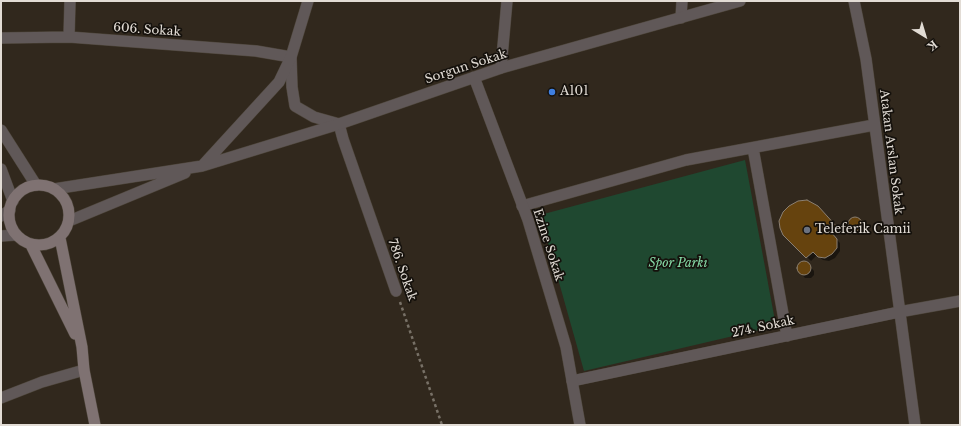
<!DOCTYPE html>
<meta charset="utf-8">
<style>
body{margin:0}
#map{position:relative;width:961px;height:426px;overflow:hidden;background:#31281d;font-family:"Libre Baskerville",serif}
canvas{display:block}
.frame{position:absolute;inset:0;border:2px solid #e2dcd5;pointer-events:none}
.north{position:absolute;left:905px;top:16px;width:40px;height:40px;-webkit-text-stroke:3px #15110c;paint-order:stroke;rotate:142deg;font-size:11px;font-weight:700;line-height:16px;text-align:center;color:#e2dcd5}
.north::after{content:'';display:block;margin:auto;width:14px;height:18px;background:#e2dcd5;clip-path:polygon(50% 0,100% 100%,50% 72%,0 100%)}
</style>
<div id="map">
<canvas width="961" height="426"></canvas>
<div class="frame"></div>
<div class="north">K</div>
</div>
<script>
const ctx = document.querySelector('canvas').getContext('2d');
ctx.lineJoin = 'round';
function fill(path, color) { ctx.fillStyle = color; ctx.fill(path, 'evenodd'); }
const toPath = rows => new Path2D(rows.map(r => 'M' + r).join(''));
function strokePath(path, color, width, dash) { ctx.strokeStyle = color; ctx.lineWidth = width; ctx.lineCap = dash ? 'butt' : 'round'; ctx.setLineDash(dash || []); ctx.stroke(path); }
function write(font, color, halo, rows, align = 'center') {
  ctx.font = font + ' "Libre Baskerville",serif'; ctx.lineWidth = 3.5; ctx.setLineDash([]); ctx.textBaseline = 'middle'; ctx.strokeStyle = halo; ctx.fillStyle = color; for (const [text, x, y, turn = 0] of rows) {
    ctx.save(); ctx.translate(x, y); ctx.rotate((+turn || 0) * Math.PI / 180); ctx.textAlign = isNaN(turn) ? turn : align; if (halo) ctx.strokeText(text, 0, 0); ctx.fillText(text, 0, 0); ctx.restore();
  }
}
const green = toPath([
 [745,160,776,326,584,371,540,215]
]);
const shadow = toPath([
 [821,211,840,231,834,237,840,243,840,251,835,258,829,261,823,260,817,255,811,261,784,234],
 [854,218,864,225,865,229,862,234,858,235,850,228,849,222,851,220],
 [802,262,806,262,814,271,814,275,811,278,805,278,798,270,798,266]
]);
const building = toPath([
 [807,200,818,206,837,227,831,232,837,239,837,248,832,254,825,258,818,257,813,252,806,258,783,235,780,228,779,221,783,212,789,206,798,201,807,200],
 '848 224a7 7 0 1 1 14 0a7 7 0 1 1-14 0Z',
 '797 268a7 7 0 1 1 14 0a7 7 0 1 1-14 0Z'
]);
const path = toPath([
 [400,302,442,425]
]);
const minor = toPath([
 [854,1,866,59,915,425],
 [681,18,682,1],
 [69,37,70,1],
 [1,38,69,37,256,51,291,57,292,87,295,106,314,117,339,124,343,139,396,291],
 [501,68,507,1],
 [753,148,787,336],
 [522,206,686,160,874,125],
 [572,381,899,312,960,301],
 [1,398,42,382,84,370]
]);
const tertiary = toPath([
 [474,77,528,220,566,347,580,425],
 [1,130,36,185],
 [203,165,279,82,291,57,308,1],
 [1,169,13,201],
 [54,189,202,166,339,124,501,68,740,1],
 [1,216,10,210],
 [69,221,185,173],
 [1,236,16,235]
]);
const secondary = toPath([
 '9 215a30 30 0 1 1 60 0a30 30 0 1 1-60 0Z',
 [60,238,82,347,84,370,95,425],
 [31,245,75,334]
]);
const markers = [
 [552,92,4,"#3f7fe0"],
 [807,230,4,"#6b7280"]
];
const streetNames = [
 ["606. Sokak",147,30,4],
 ["Sorgun Sokak",466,67,-18],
 ["Atakan Arslan Sokak",891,152,83],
 ["Ezine Sokak",548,245,72],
 ["786. Sokak",402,270,71],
 ["274. Sokak",763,327,-12]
];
const poiNames = [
 ["A101",560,92],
 ["Teleferik Camii",815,230]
];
const parkNames = [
 ["Spor Parkı",678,264]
];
fill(green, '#1f4830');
fill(shadow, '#0007');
fill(building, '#66430e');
strokePath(building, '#8a7f72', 1);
strokePath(minor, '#4d453a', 12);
strokePath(tertiary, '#4d453a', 12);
strokePath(secondary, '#4d453a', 12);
strokePath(path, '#787167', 2.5, [3, 3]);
strokePath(minor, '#605858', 11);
strokePath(tertiary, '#605858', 11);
strokePath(secondary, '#7f7272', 11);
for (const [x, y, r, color] of markers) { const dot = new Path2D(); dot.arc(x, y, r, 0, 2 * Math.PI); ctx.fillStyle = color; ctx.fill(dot); strokePath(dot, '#15110c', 1.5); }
write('12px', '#e2dcd5', '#15110c', streetNames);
write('12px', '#e2dcd5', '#15110c', poiNames, 'left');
write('italic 12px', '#87dba7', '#15110c', parkNames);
</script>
